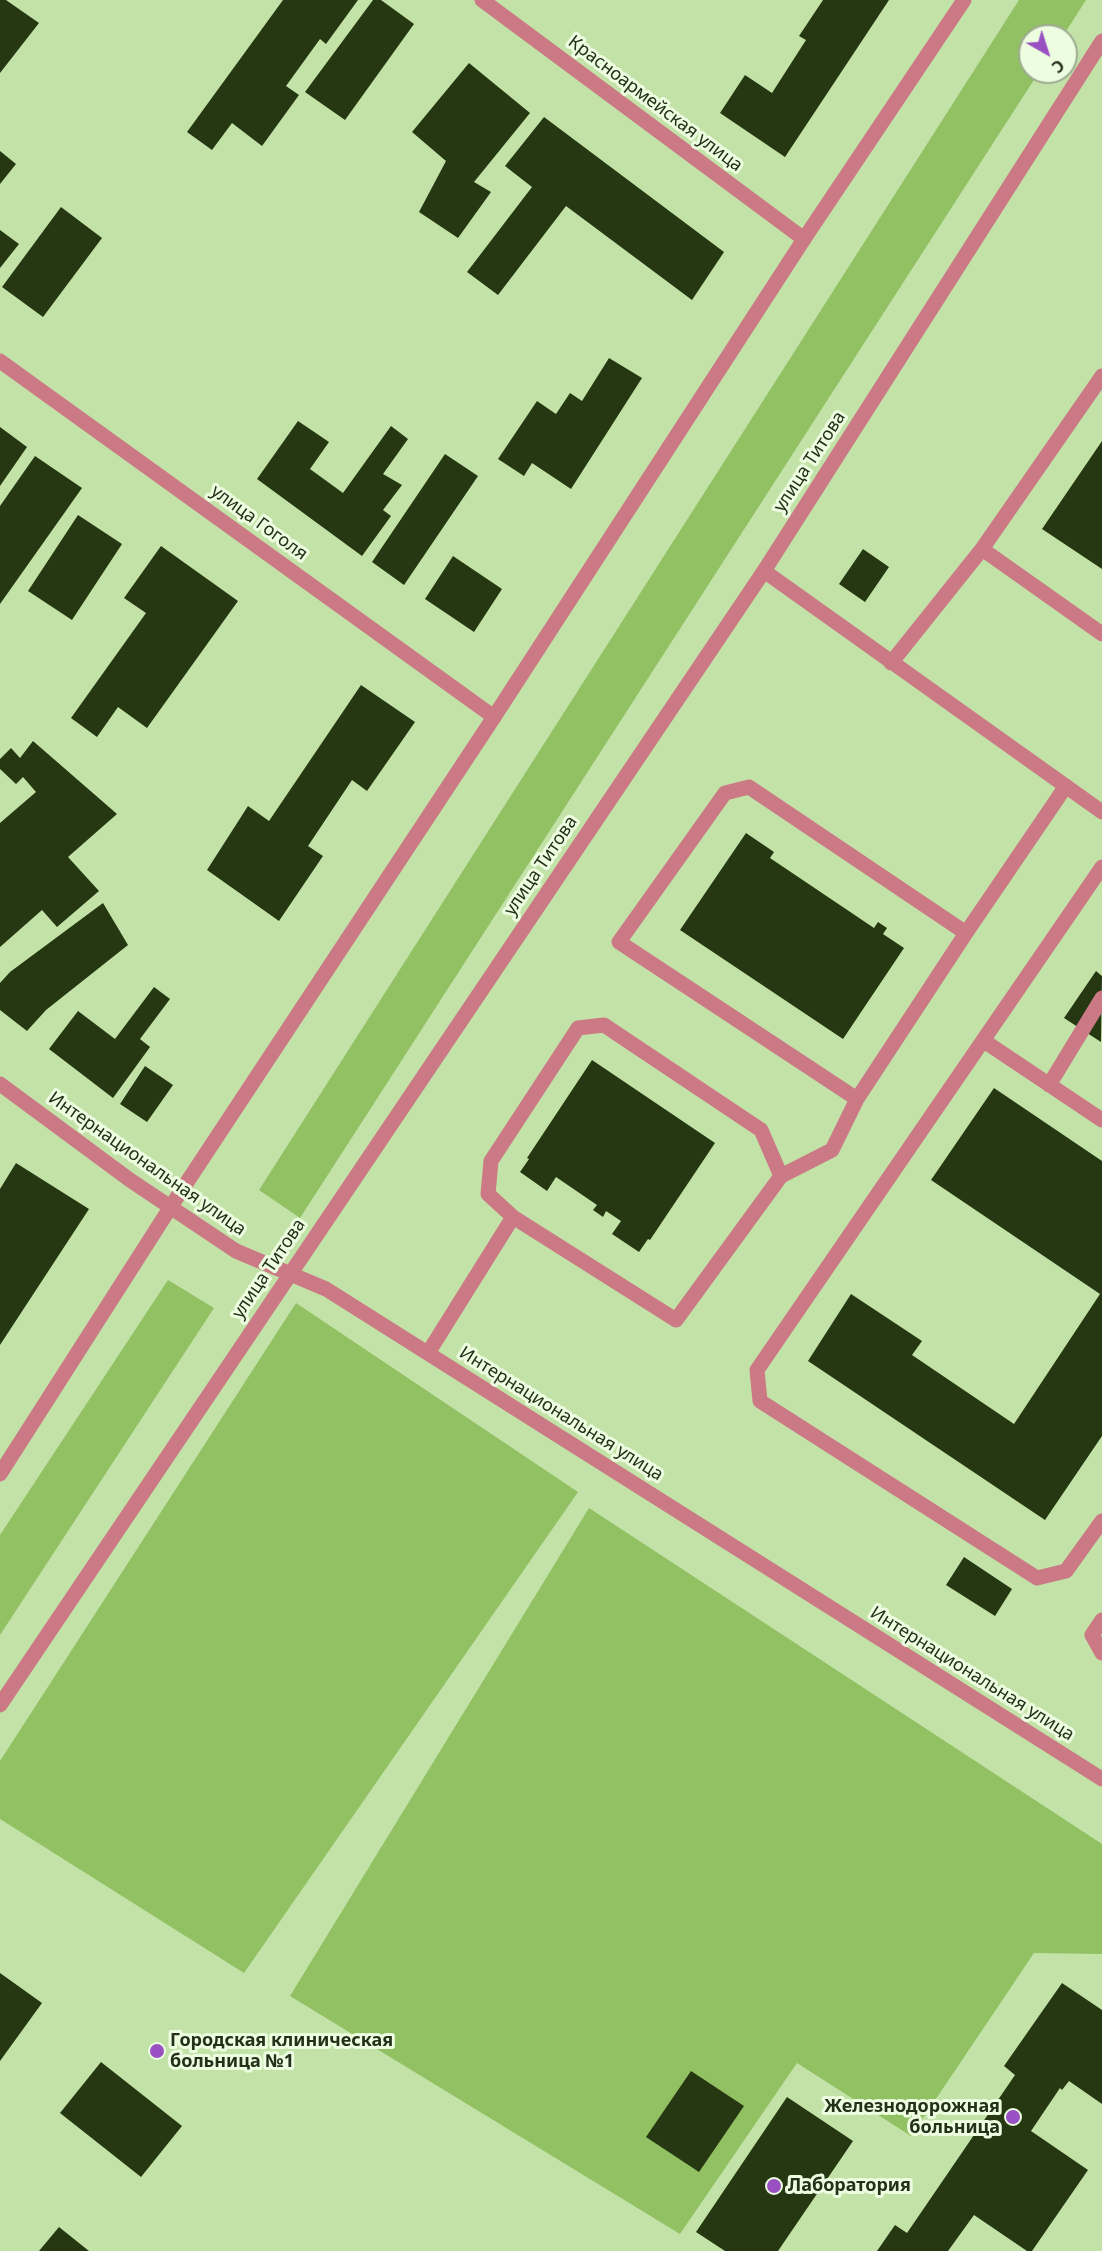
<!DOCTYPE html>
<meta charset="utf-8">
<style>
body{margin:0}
#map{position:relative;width:1102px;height:2251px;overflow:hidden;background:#c3e2a8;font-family:"Noto Sans",sans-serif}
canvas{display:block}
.north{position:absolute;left:1018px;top:24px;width:60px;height:60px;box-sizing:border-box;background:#edfde0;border:2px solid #9dab91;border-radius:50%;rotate:141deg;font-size:16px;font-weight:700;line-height:24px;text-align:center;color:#24301a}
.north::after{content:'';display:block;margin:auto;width:21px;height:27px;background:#9850c3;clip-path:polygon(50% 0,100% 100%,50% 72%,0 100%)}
</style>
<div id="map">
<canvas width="1102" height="2251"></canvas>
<div class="north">С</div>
</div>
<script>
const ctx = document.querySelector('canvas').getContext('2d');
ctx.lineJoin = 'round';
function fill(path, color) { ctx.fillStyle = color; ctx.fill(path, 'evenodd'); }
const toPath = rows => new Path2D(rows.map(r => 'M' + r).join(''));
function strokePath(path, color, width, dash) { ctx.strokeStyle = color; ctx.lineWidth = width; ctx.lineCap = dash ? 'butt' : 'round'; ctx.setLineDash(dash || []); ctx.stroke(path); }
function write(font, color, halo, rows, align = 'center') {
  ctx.font = font + ' "Noto Sans",sans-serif'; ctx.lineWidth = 6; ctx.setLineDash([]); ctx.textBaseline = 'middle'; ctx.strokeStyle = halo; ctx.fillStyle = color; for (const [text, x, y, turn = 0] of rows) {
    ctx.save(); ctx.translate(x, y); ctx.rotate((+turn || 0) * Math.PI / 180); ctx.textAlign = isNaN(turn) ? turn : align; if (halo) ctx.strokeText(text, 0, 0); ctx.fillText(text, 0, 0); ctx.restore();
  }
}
const green = toPath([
 [1019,0,1086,0,1063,36,1030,36,1030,72,1039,72,300,1218,259,1190],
 [168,1280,214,1308,0,1635,0,1535],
 [296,1303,578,1492,244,1973,0,1819,0,1761],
 [589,1508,1102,1844,1102,1954,1034,1953,911,2136,797,2063,680,2234,290,1996]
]);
const building = toPath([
 [0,0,6,0,39,23,0,73],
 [283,0,358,0,326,44,320,39,286,86,299,95,262,146,232,123,212,150,187,132],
 [373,0,381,0,414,24,345,120,305,92],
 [823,0,889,0,785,157,720,113,745,75,772,93,806,40,799,36],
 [469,63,530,113,474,182,491,192,458,238,419,212,446,161,412,132],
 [544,117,724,252,692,300,566,206,498,295,467,272,532,187,505,166],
 [0,151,16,164,0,184],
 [61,207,102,238,43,317,2,287],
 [0,230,19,244,0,268],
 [609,358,642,378,571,489,532,463,524,476,498,459,537,401,556,414,570,393,582,401],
 [298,421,329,442,310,469,343,493,391,426,408,439,383,474,402,485,383,510,391,516,362,556,257,479],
 [0,427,27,447,0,486],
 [1102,441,1102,569,1042,529],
 [445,454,478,476,404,585,372,562],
 [35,456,82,488,0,604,0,506],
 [78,515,122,544,72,620,28,591],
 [161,546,238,601,147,728,118,707,97,737,71,718,146,613,124,598],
 [863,549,889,567,865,602,839,584],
 [453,556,502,589,474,632,425,599],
 [361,685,415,722,367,791,352,780,308,846,323,856,279,921,207,870,248,806,269,821],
 [33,741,117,814,68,857,99,891,57,927,42,910,0,947,0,823,36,792,23,777,16,784,0,769,0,759,11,748,20,758],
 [746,833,774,852,770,858,874,928,878,922,887,928,883,934,904,948,843,1039,680,930],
 [103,903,128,945,46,1010,27,1031,0,1010,0,983,10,972],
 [1096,971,1102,976,1101,1042,1064,1018],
 [154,987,170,999,140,1039,150,1047,113,1098,49,1049,78,1011,115,1039],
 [592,1060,715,1143,650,1240,648,1239,639,1252,612,1234,621,1221,606,1211,603,1217,593,1210,597,1205,556,1177,547,1191,520,1172,529,1159,527,1158],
 [145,1066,173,1085,147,1122,120,1104],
 [994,1088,1102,1161,1102,1436,1045,1520,808,1361,851,1294,922,1341,912,1355,1014,1424,1100,1294,931,1180],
 [16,1163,89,1209,0,1345,0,1189],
 [964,1557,1012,1589,995,1616,946,1585],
 [0,1973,42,2003,0,2061],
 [1062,1983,1102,2010,1102,2104,1069,2081,1062,2090,1060,2088,1031,2131,1088,2170,1032,2251,1027,2251,974,2215,948,2251,877,2251,895,2225,907,2233,1015,2075,1004,2066],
 [101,2062,182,2126,141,2177,60,2113],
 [691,2071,744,2106,699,2172,646,2137],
 [787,2097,853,2141,778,2251,725,2251,696,2232],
 [59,2227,89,2251,39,2251]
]);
const service = toPath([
 [982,549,1102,634],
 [764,571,1102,812],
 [891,663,982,549,1102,376],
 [1102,867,757,1370,760,1401,1037,1578,1066,1571,1102,1521],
 [984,1041,1102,1120],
 [1049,1085,1102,998],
 [857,1099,619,942,725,793,749,787,966,933],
 [781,1176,761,1130,604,1025,578,1028,491,1161,488,1194,513,1217,676,1320,781,1176,832,1150,857,1099,966,933,1066,786],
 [428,1353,513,1217],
 [1102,1620,1092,1635,1102,1653]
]);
const minor = toPath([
 [482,0,804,239],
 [0,361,494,717],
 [0,1084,130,1180,236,1251,326,1289,1102,1779]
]);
const tertiary = toPath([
 [0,1474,170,1208,494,717,804,239,964,0],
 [0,1705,764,571,1102,41]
]);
const markers = [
 [157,2051,8,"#9850c3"],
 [1013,2117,8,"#9850c3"],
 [774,2186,8,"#9850c3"]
];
const streetNames = [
 ["Красноармейская улица",655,104,37],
 ["улица Титова",810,462,-57],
 ["улица Гоголя",259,523,36],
 ["улица Титова",541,866,-56],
 ["Интернациональная улица",147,1164,35],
 ["улица Титова",269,1269,-56],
 ["Интернациональная улица",561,1414,32],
 ["Интернациональная улица",972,1674,32]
];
const poiNames = [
 ["Городская клиническая",170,2041],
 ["больница №1",170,2062],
 ["Железнодорожная",1000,2107,"right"],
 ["больница",1000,2128,"right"],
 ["Лаборатория",788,2186]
];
fill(green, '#91c163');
fill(building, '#253811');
strokePath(service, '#cb7985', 15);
strokePath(minor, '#cb7985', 15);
strokePath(tertiary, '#cb7985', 15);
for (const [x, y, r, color] of markers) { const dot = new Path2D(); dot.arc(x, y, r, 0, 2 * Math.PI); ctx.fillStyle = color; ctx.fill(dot); strokePath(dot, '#edfde0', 2); }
write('18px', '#24301a', '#edfde0', streetNames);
write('bold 18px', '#24301a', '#edfde0', poiNames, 'left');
</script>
